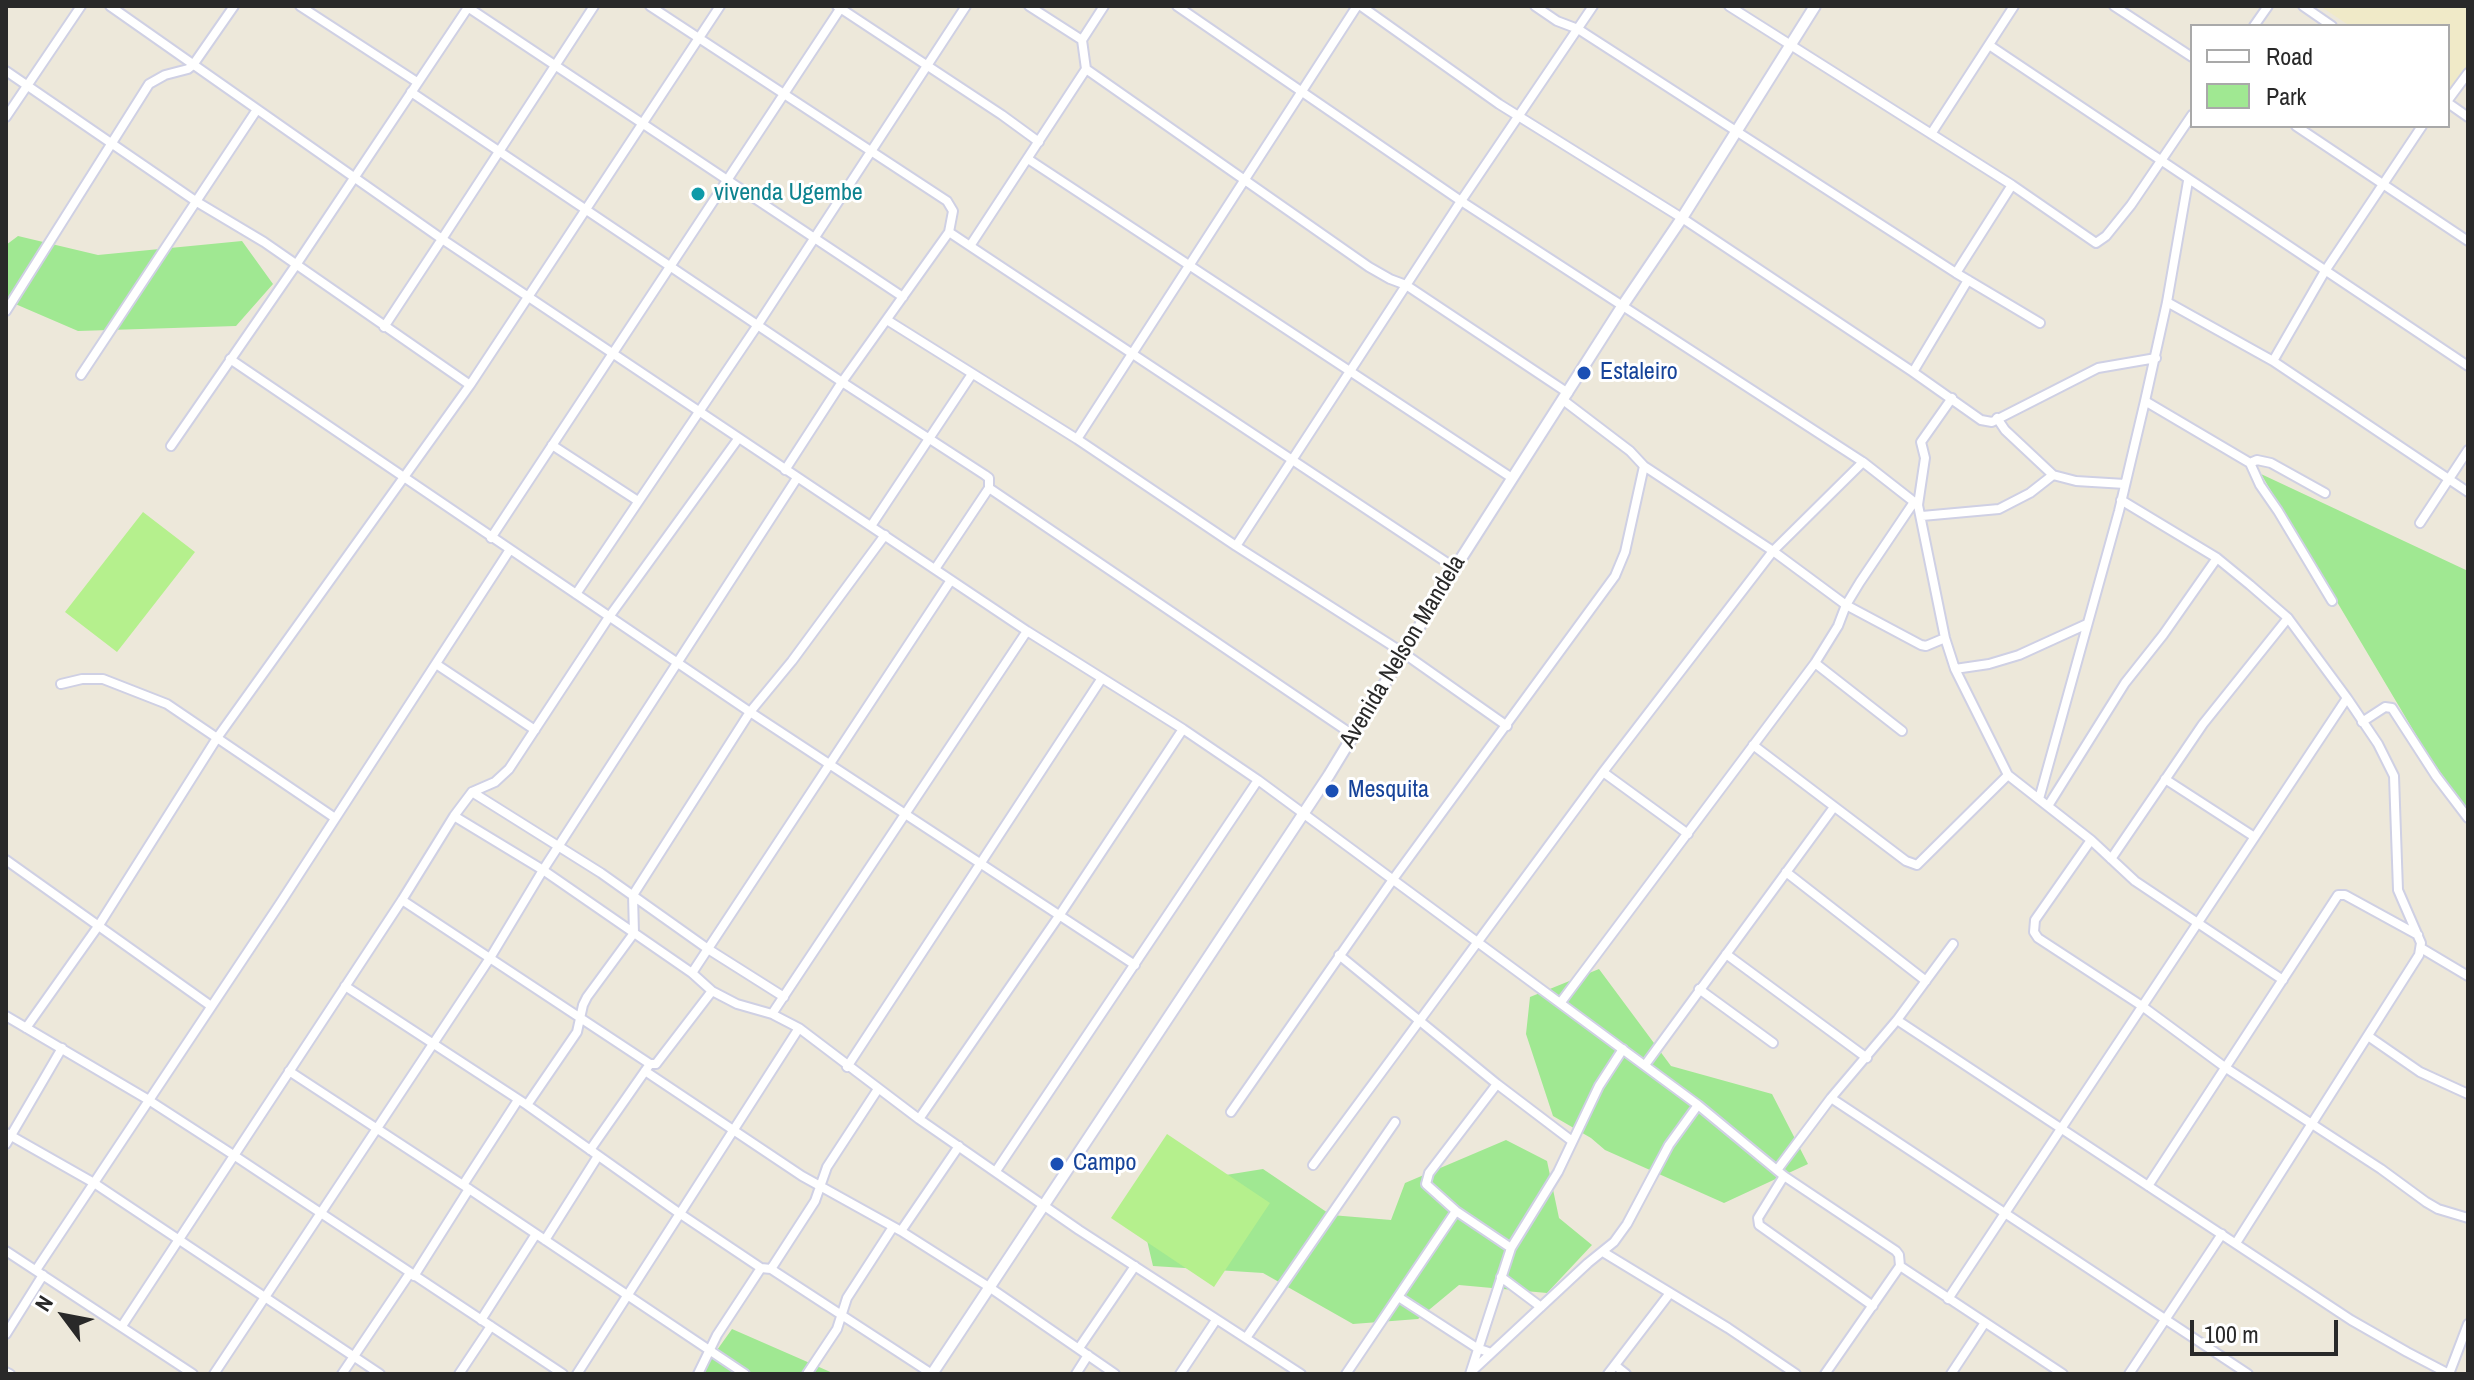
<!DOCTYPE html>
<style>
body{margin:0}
#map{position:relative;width:2474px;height:1380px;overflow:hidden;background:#ede8da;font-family:"Archivo Narrow",sans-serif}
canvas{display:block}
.frame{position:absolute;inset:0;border:8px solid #292929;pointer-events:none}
.legend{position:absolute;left:2190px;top:24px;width:260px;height:104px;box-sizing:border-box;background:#fff;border:2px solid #a9a9a9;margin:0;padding:10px 14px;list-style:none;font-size:24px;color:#292929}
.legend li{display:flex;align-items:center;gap:16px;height:40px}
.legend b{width:40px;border:2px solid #a9a9a9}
.north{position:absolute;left:24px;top:1276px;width:80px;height:80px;-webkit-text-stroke:6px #fff;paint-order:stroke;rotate:302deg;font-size:22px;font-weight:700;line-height:32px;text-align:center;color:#292929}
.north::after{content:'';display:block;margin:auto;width:28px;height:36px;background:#292929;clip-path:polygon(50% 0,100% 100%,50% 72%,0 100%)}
.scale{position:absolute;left:2190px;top:1320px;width:148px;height:36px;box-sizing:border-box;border:4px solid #292929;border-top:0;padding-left:10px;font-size:24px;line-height:28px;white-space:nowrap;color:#292929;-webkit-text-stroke:6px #fff;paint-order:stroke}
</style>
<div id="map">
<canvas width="2474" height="1380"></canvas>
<div class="frame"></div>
<ul class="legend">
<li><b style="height:10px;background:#fff"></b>Road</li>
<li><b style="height:22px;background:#a0e892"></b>Park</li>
</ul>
<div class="north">N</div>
<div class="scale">100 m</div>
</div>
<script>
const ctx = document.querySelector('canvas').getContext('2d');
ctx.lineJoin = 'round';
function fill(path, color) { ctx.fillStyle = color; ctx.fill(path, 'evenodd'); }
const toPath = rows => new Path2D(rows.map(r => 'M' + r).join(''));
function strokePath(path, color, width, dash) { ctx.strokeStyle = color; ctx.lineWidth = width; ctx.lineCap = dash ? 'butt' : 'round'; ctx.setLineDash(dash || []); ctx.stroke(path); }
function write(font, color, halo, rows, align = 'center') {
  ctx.font = font + ' "Archivo Narrow",sans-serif'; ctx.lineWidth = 6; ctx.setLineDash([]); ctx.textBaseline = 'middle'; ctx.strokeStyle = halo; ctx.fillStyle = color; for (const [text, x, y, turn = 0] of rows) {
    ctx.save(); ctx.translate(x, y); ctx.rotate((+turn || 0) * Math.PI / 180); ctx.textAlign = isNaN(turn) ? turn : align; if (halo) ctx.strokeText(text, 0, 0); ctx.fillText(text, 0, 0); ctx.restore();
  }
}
const education = toPath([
 [2320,6,2468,6,2468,67,2450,94,2448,26,2350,26]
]);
const green = toPath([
 [18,236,98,255,242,241,273,284,236,326,78,331,6,300,6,245],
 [2261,474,2468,571,2468,812,2425,750],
 [1599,969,1671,1066,1772,1094,1808,1164,1724,1203,1605,1150,1591,1138,1553,1116,1526,1034,1530,997],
 [1506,1140,1547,1161,1559,1218,1592,1245,1547,1293,1459,1285,1418,1319,1353,1324,1263,1273,1153,1266,1141,1215,1151,1187,1263,1169,1331,1215,1391,1220,1405,1183],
 [732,1329,835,1374,700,1374]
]);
const pitch = toPath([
 [143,512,195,552,117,652,65,612],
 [1167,1134,1270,1203,1214,1287,1111,1218]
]);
const minor = toPath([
 [110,6,442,239,384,327],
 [300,6,417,82],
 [466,6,903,297],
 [594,6,442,239,1027,631,1183,729,1258,780,1698,1105,1784,1176,1896,1251,1899,1255,1900,1266,2063,1374],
 [650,6,947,201,953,211,949,232],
 [837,6,1002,115,1039,142],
 [1029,6,1082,40],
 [1104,6,1082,40,1086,69,970,246,1455,568],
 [1177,6,1461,201,1863,462,1918,505],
 [1361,6,1499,104,1682,218,1913,372,1981,420,1992,422,2098,368,2156,358],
 [1535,6,1557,21,1578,29,1956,273,2040,323],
 [1729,6,2012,185,2096,243,2106,236,2131,205,2192,115],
 [2114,6,2192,57],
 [2303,6,2332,26],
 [2254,26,2268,6],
 [1989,45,2468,366],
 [1086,69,1369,267,1390,279,1406,285,1568,393],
 [6,71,197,202,264,242,470,385],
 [411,92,842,382,985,475,989,478,989,488,935,569],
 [2448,100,2468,73],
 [2448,103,2468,117],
 [6,117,81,6],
 [2296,126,2468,241],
 [1931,134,2014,6],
 [1028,159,1512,478],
 [1956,273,2012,185],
 [2167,302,2273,361,2468,492],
 [6,311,149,84,165,75,188,69,193,65,234,6],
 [887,320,1077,439,1236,546,1402,652,1507,726],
 [230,359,750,712,1135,965],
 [2273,361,2325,271,2422,126],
 [1913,372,1968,280],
 [81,375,256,111],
 [1952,398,1921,442,1925,458,1918,505,1945,638,1955,669,2008,775,2091,840,2135,881,2283,980],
 [2145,401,2250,463,2260,485,2278,511,2332,601],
 [1997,418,2005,430,2053,475,2076,481,2125,484],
 [1077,439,1357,6],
 [552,445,638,501],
 [171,446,296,265,469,6],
 [2250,463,2257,460,2271,463,2325,493],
 [1644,466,1773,551,1846,605,1921,645,1926,646,1945,638],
 [785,470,842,382,949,232,970,246],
 [989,488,1353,735],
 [2121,500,2217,558,2250,585,2288,618,2347,698,2378,744,2394,776,2398,890,2421,943,2419,955,2236,1243],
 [1922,516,1999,509,2030,493,2053,475],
 [2420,523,2468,450],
 [871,526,972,374],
 [491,538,842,6],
 [1236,546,1461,201,1593,6],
 [576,594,757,326,966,6],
 [1815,663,1902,731],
 [436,664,535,730],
 [1955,669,1989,664,2019,655,2087,624],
 [61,684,82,679,103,679,167,704,335,818],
 [2362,722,2385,707,2392,708,2436,776,2468,818],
 [1753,745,1906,861,1917,865,2008,775],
 [1603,772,1688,834],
 [2165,779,2253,836],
 [472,792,601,873,708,949,784,997],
 [2039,799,2119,511,2145,401,2167,302,2188,181],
 [2048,806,2125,683,2163,635,2217,558],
 [454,816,543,870,692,973,712,991,737,1004,772,1014,799,1028,919,1119,1079,1230,1301,1374],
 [2091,840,2035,920,2034,932,2038,938,2142,1006,2226,1068,2381,1169,2426,1202,2438,1209,2468,1218],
 [2111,859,2203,724,2288,618],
 [6,860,211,1006],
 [1786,872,1926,981],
 [402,900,650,1064],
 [2421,948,2468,976],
 [1726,954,1867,1058],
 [1339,955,1497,1084,1572,1141],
 [692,973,951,580],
 [345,986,527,1105,679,1213,761,1268,771,1269,932,1374],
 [1699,989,1773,1043],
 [1561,1002,1815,663,1838,626,1846,605,1860,582,1914,502],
 [772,1014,1027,631],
 [6,1016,147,1099,235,1156,563,1374],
 [1897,1020,2351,1320,2407,1352,2449,1374,2468,1324],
 [26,1028,99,925,217,738,470,385,720,6],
 [2368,1036,2420,1072,2468,1094],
 [1645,1065,1834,807],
 [847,1067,1102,678],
 [289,1071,469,1189,745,1374],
 [645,1071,802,1176,901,1231,989,1287,1115,1374],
 [1497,1084,1429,1173,1426,1184,1456,1211,1511,1248],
 [1831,1098,2248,1374],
 [527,1105,577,1032,583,1005,587,997,634,933,633,895,750,712,792,661,885,535],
 [1231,1112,1394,878,1615,576,1625,552,1644,466,1630,451,1563,400],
 [919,1119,1059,916,1183,729],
 [6,1133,94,1183,380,1374],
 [6,1144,62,1048],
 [590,1150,650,1064,656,1064,712,991],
 [1313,1165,1603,772,1773,551,1863,462],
 [1777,1170,1831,1098,1897,1020,1953,944],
 [996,1171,1258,780],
 [1784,1176,1758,1218,1759,1225,1873,1306],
 [463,1185,518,1100],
 [2148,1186,2338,895,2345,895,2418,935],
 [901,1231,959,1146],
 [545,1240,598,1156],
 [6,1251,193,1374],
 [1603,1252,1728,1328,1796,1374],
 [771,1269,815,1201,827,1167,878,1089],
 [36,1270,281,902,509,551],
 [414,1276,469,1189],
 [1501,1277,1541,1307],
 [1400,1298,1477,1348,1491,1353],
 [1948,1299,2347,698],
 [481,1320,536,1234],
 [122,1326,402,900,454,816,472,792,495,782,509,769,609,617,738,439],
 [6,1334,43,1275],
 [1246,1338,1395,1122],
 [1079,1348,1135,1266],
 [1616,1366,1626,1374],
 [6,1372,10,1374],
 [1471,1372,1588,1263,1614,1242,1627,1224,1669,1145,1698,1105],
 [214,1374,490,958,543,870,797,478],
 [342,1374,410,1273],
 [459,1374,491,1326],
 [577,1374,799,1028],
 [698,1374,717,1335,761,1268],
 [807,1374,837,1329,847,1298,893,1227],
 [1076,1374,1088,1355],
 [1180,1374,1216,1320],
 [1346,1374,1456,1211],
 [1470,1374,1511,1248,1558,1172,1599,1086,1623,1049],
 [1608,1374,1670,1293],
 [1825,1374,1900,1266],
 [1951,1374,1984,1324],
 [2129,1374,2222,1234]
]);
const tertiary = toPath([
 [932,1374,1329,775,1455,568,1623,305,1682,218,1815,6]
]);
const markers = [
 [698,194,8,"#0f9aa8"],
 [1584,373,8,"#1a4fb4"],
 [1332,791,8,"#1a4fb4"],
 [1057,1164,8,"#1a4fb4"]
];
const cultureNames = [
 ["vivenda Ugembe",714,194]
];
const transitNames = [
 ["Estaleiro",1600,373],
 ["Mesquita",1348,791],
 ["Campo",1073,1164]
];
const streetNames = [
 ["Avenida Nelson Mandela",1403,652,-59]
];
fill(education, '#f0eac8');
fill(green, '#a0e892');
fill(pitch, '#b5f08d');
strokePath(minor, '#cfd0e4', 12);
strokePath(tertiary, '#cfd0e4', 14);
strokePath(minor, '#fff', 8);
strokePath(tertiary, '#fff', 10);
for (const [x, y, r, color] of markers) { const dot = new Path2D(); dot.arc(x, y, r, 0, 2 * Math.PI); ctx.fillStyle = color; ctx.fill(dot); strokePath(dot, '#fff', 3); }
write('24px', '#0d838f', '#fff', cultureNames, 'left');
write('24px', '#164399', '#fff', transitNames, 'left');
write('24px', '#292929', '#fff', streetNames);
</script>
